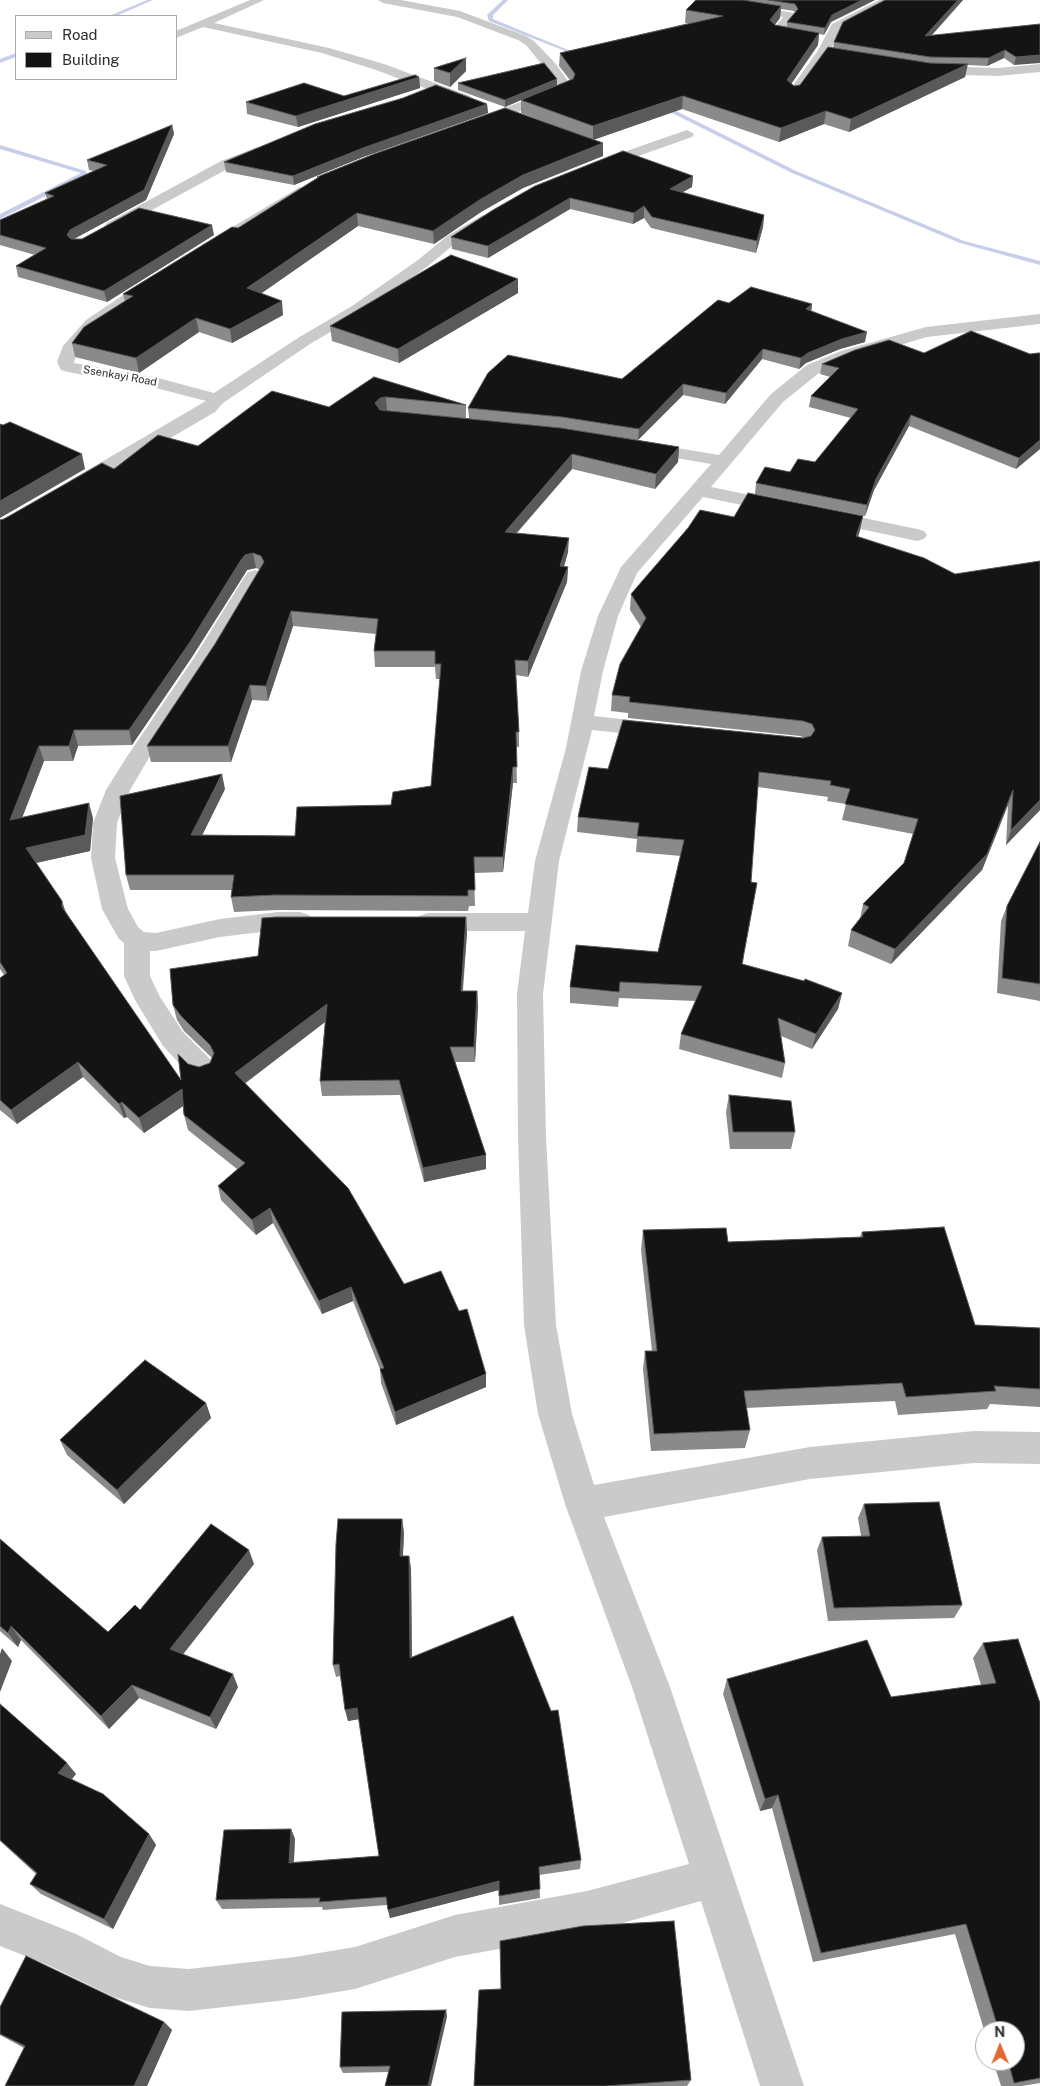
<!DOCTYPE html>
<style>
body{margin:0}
#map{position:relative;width:1040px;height:2086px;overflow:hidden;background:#fff;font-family:"Public Sans",sans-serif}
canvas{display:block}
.legend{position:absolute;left:15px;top:15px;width:162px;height:65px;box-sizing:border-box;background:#fff;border:1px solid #ababab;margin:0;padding:6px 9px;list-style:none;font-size:15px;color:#2d2d2d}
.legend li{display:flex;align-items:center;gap:10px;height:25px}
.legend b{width:25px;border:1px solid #ababab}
.north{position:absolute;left:975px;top:2021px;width:50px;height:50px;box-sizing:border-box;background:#fff;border:1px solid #ababab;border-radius:50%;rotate:359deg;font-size:14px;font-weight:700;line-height:20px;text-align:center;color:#2d2d2d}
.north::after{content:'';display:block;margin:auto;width:18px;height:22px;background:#e06b33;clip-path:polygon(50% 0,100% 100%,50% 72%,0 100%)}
</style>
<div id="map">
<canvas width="1040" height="2086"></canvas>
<ul class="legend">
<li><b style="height:6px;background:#cacaca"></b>Road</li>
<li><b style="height:14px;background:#141414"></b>Building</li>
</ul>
<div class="north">N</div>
</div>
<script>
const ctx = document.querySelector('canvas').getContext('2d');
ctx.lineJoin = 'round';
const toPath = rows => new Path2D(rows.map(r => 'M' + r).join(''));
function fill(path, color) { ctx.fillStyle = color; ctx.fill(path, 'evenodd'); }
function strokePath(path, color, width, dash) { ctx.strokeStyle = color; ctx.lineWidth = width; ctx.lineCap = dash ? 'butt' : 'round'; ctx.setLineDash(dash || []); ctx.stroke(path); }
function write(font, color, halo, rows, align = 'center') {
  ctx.font = font + ' "Public Sans",sans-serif'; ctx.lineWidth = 5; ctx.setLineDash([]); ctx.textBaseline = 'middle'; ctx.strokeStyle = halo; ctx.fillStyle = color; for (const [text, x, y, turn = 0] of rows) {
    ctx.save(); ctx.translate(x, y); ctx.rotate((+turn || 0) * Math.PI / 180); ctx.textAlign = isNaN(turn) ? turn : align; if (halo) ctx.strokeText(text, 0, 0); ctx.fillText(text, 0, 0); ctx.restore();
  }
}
const stream = toPath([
 [147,0,153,0,116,16,109,16,147,0],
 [503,0,508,0,493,15,493,19,583,56,583,58,489,21,487,15,503,0],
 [16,53,16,57,0,63,0,59,16,53],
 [661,101,678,112,796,171,964,241,1040,261,1040,265,960,243,792,173,674,114,659,104,661,101],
 [0,145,86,171,87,175,0,219,0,214,81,173,0,149,0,145]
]);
const street = toPath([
 [250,0,264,0,214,23,329,48,384,64,470,96,472,99,470,102,462,102,376,70,322,53,203,27,176,38,176,31,250,0],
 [378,0,401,0,460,11,526,36,534,41,555,63,573,88,571,91,483,126,473,126,472,123,473,120,560,87,526,45,518,40,457,17,383,3,378,0],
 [693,0,718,0,794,13,796,15,783,31,807,35,813,38,807,41,775,36,771,32,783,17,698,3,693,0],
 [879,0,893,0,841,28,830,51,863,57,865,60,863,63,859,64,825,58,797,97,789,97,787,94,817,52,832,24,879,0],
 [1040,64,1040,72,998,76,929,74,923,70,929,66,998,68,1040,64],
 [687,130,694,134,692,137,599,170,589,170,587,167,589,164,687,130],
 [258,147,263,148,265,151,263,154,231,167,117,229,107,229,105,226,107,223,221,161,258,147],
 [300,187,305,188,307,191,305,194,212,251,207,252,202,251,200,248,202,245,300,187],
 [483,215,488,216,490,219,488,222,457,242,428,266,364,312,310,344,223,403,215,412,83,489,76,491,69,489,67,485,69,481,206,401,156,388,68,372,61,370,57,362,63,346,86,320,150,277,155,275,160,277,163,280,98,326,77,350,74,363,158,378,214,393,298,338,352,306,418,260,447,236,483,215],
 [1040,314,1040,324,927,337,853,359,819,373,783,402,711,487,788,503,790,507,788,511,781,513,703,497,637,573,618,616,603,671,594,716,658,723,666,725,669,730,666,735,658,737,592,730,559,861,543,994,546,1137,556,1325,572,1414,594,1485,810,1447,974,1431,1040,1432,1040,1464,974,1463,810,1479,604,1517,670,1687,804,2086,760,2086,701,1901,587,1933,455,1957,355,1989,295,1999,189,2011,150,2008,114,1997,48,1965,0,1946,0,1904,76,1934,121,1957,150,1966,189,1969,295,1957,355,1947,455,1915,587,1891,689,1864,632,1687,565,1504,538,1414,524,1325,518,1137,517,994,525,931,428,931,419,928,415,922,419,916,428,913,528,913,535,861,566,748,581,671,598,616,621,567,711,464,635,451,632,447,635,443,641,442,719,455,771,394,807,365,841,351,926,327,1040,314],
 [825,510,917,529,924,531,927,535,924,539,917,541,818,520,815,516,818,512,825,510],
 [255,570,262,572,265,576,216,658,150,756,130,790,117,823,115,858,128,909,138,927,144,932,156,933,220,919,278,912,300,912,309,915,313,921,309,927,300,930,278,930,220,937,156,951,150,951,150,976,160,997,183,1032,212,1061,216,1069,212,1077,202,1080,192,1077,163,1046,135,1000,124,976,124,943,119,939,102,909,91,858,93,823,106,790,128,755,194,658,245,576,248,572,255,570]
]);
const wall = toPath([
 [696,0,875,0,831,22,824,35,819,34,818,45,791,84,794,86,800,85,833,48,834,42,885,0,963,0,931,36,1040,24,1014,65,1004,58,987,66,967,65,965,77,849,132,824,124,779,142,682,109,593,140,603,143,603,156,523,188,481,212,434,244,358,226,261,293,283,315,232,343,199,332,139,373,75,357,72,343,125,301,123,294,238,228,317,179,317,177,582,136,521,113,521,100,505,107,458,90,458,83,557,85,570,80,559,66,560,53,689,23,685,23,686,10],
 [781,9,794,11,795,13,787,22,787,27,775,25,780,18],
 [466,58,466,71,450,87,434,81,434,68],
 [419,77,420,88,298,127,247,114,246,102,344,96],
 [487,104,488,113,363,157,294,185,226,172,224,162],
 [172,125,174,134,146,200,74,239,214,235,107,302,18,277,16,266,35,255,0,245,0,220,47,199,45,193,94,171,89,170,87,160],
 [693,176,692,187,683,192,764,215,763,227,756,253,651,228,644,218,633,224,570,209,488,258,452,249,451,237,535,186],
 [518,293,399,363,332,341,330,326],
 [729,303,812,304,811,311,865,342,840,349,806,363,799,369,762,359,725,404,683,395,638,440,679,447,678,462,655,489,572,469,517,533,568,552,564,566,568,567,567,582,528,677,516,675,519,732,519,747,516,747,517,783,513,783,503,872,474,873,475,906,469,906,468,911,278,910,234,912,231,897,232,890,130,890,126,875,225,789,202,835,295,836,391,805,431,786,440,679,436,679,435,667,375,667,374,651,376,634,293,626,268,701,252,700,231,762,151,762,147,746,215,644,260,570,256,568,247,570,244,575,192,657,132,745,78,746,73,761,44,761,22,818,93,818,90,851,36,863,66,913,181,1080,188,1064,199,1067,210,1063,212,1058,184,1031,177,1020,173,1005,258,956,466,917,467,933,463,991,477,991,478,1006,475,1062,455,1062,486,1169,424,1182,400,1095,322,1096,320,1081,325,1022,245,1083,404,1284,486,1387,396,1425,381,1383,380,1369,353,1301,322,1314,273,1223,256,1235,221,1200,218,1186,237,1169,188,1130,184,1115,183,1106,144,1133,127,1117,124,1118,83,1077,17,1124,0,1110,0,978,4,975,0,969,0,520,114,469,198,446,329,407,374,377,466,405,466,418,469,418,468,408,622,379],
 [855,350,1040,449,1016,469,909,426,874,490,865,516,755,494,756,483,790,472,815,462,851,418,809,407,811,396,830,377,820,374,822,364],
 [863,516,858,536,1040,810,1006,845,1008,805,982,870,891,964,848,946,851,930,860,919,863,904,904,863,913,834,842,820,846,804,827,801,828,797,758,787,743,964,842,993,838,1009,812,1049,781,1036,785,1063,782,1078,679,1049,681,1034,696,1001,619,998,618,1007,570,1003,570,987,658,952,681,856,636,852,637,839,577,832,578,817,608,769,805,738,800,736,628,718,628,713,611,711,612,695,641,627,630,610,631,594,734,517],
 [1040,842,1040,1001,997,993,1001,921,1007,906],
 [729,1095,795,1132,791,1149,730,1149,726,1112],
 [643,1230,728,1242,860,1237,862,1232,975,1325,1040,1328,1040,1407,990,1404,987,1409,898,1415,895,1401,746,1408,750,1430,745,1448,651,1451,643,1369,645,1351,652,1351,641,1250],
 [206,1403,211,1418,124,1504,67,1455,60,1440],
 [864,1504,962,1605,954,1618,828,1621,817,1550,822,1537,861,1536,858,1518],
 [402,1519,404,1533,403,1556,409,1556,411,1569,412,1657,581,1860,580,1869,539,1875,540,1898,499,1905,499,1890,390,1918,387,1905,323,1910,322,1907,222,1909,216,1900,291,1829,295,1839,294,1862,379,1856,359,1719,348,1721,340,1676,336,1677,333,1665],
 [0,1539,108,1632,140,1610,254,1564,183,1654,238,1687,216,1729,139,1698,109,1729,21,1640,18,1647,0,1631],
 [983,1643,1040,1703,1040,2083,1022,2086,1001,2086,993,2061,1015,2061,1015,2031,985,2031,985,2033,955,1934,813,1962,772,1808,760,1811,723,1694,727,1679,891,1697,981,1685,973,1658],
 [0,1704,76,1774,72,1779,149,1834,156,1845,113,1929,41,1894,30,1884,36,1874,0,1841],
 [0,2007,164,2022,172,2030,147,2086,5,2086,24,2048,0,2035],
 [446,2010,447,2017,389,2072,343,2073,340,2067],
 [691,2080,687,2086,474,2086]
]);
const shadedWall = toPath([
 [862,0,875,0,831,22,824,35,825,28,832,15],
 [958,0,963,0,924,44,925,36],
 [781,6,780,18,769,32,770,20],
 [819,33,818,45,785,93,787,80],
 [1005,50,1004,58,987,66,989,58],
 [1040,55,1040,63,1014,65,1016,57],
 [466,58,466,71,450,87,450,73],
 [968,64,965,77,849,132,851,119],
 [419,77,420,88,298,127,296,116],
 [557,79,557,86,521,100,505,107,505,100],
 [683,96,682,109,593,140,593,126],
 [487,104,488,113,363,157,294,185,293,176,363,148],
 [826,111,824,124,779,142,781,128],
 [172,125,174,134,146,200,72,240,67,235,70,230],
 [603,143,603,156,523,188,481,212,434,244,433,231,481,199,523,175],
 [693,176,692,187,669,200,670,189],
 [570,198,570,209,488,258,488,246],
 [644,206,644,218,633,224,634,213],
 [357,213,358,226,249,302,247,288],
 [764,215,763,227,756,253,757,241],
 [212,225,214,235,107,302,104,291],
 [518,279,518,293,399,363,398,349],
 [282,301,283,315,232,343,230,329],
 [812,304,811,314,806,309],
 [196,318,199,332,139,373,136,358],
 [867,332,865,342,840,349,806,363,799,369,801,358,808,353,842,339],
 [763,349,762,359,725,404,726,393],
 [683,384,683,395,638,440,639,429],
 [386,397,387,411,381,412,375,403,380,398],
 [911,415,909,426,874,490,865,516,867,505,876,479],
 [1040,440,1040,449,1016,469,1019,458],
 [679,447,678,462,655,489,656,474],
 [82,454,85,469,0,518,0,501],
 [572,454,572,469,505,546,505,532],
 [863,516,860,531,853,551,856,536],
 [569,538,568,552,560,581,560,566],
 [253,553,256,568,247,570,244,575,192,657,132,745,129,730,241,560,245,555],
 [568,567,567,582,528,677,528,661],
 [291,611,293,626,268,701,266,686],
 [250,685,252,700,231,762,228,746],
 [74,730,78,746,73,761,69,746],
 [39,746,44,761,15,836,10,820],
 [513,767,513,783,503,872,503,857],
 [222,774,225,789,195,850,191,835],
 [1013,790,1008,805,982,870,891,964,895,949],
 [1040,800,1040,810,1006,845,1011,830],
 [89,803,93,818,90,851,31,864,26,848],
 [62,901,67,916,62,907],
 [466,917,467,933,461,1006,461,991],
 [477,991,478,1006,475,1062,474,1047],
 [842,993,838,1009,812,1049,816,1034],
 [327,1004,329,1019,239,1088,235,1073],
 [78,1062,83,1077,17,1124,11,1110],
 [182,1089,186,1104,144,1133,139,1118],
 [122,1102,127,1117,124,1118,119,1104],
 [486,1155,486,1169,424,1182,423,1168],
 [270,1208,273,1223,256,1235,252,1220],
 [351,1287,353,1301,322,1314,319,1301],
 [486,1374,486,1387,396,1425,395,1412],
 [206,1403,211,1418,124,1504,117,1490],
 [402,1519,404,1533,402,1569,400,1556],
 [249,1550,254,1564,177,1662,170,1649],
 [409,1556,411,1569,412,1670,410,1658],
 [11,1626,21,1640,18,1647,8,1633],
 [2,1648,12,1661,0,1692,0,1654],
 [233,1674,238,1687,216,1729,210,1717],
 [132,1685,139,1698,109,1729,101,1716],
 [357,1708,360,1719,348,1721,345,1710],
 [67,1763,76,1774,67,1785,58,1773],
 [778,1795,772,1808,760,1811,765,1799],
 [291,1829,295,1839,293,1872,289,1863],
 [149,1834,156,1845,113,1929,104,1919],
 [499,1881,499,1890,390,1918,388,1910],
 [446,2010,447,2017,431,2086,428,2086],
 [164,2022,172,2030,147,2086,134,2086]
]);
const building = toPath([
 [696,0,743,0,781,6,770,20,775,25,819,33,787,80,794,86,800,85,828,47,930,63,968,64,851,119,826,111,781,128,683,96,593,126,521,100,573,79,575,74,560,53,723,16,686,10,696,0],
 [768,0,862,0,832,15,825,28,787,22,798,9,795,4,768,0],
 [885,0,958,0,925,36,1040,24,1040,55,1016,57,1005,50,989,58,930,57,834,42,843,22,885,0],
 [466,58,450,73,434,68,466,58],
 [544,63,557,79,505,100,458,83,544,63],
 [415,75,419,77,296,116,246,102,304,83,344,96,415,75],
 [436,85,487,104,363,148,293,176,224,162,315,124,403,98,436,85],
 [505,108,603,143,523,175,481,199,433,231,357,213,247,288,282,301,230,329,196,318,136,358,72,343,84,327,133,296,123,294,232,227,238,228,319,177,317,177,374,154,505,108],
 [172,125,144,190,70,230,67,235,71,239,82,239,139,208,212,225,104,291,16,266,46,248,0,235,0,220,54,196,45,193,107,165,87,160,172,125],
 [623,151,693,176,670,189,764,215,757,241,652,217,644,206,634,213,570,198,488,246,451,237,493,210,535,186,623,151],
 [451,255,518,279,398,349,330,326,451,255],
 [751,287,812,304,806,309,867,332,842,339,808,353,801,358,763,349,726,393,683,384,639,429,562,417,468,408,488,373,508,355,622,379,718,300,729,303,751,287],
 [971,331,1030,354,1038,353,1040,353,1040,440,1019,458,911,415,876,479,867,505,756,483,765,467,790,472,798,459,815,462,858,409,811,396,839,368,822,364,855,350,889,340,924,353,971,331],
 [374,377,466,405,386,397,380,398,375,403,380,410,561,428,679,447,656,474,572,454,505,532,569,538,560,566,568,567,528,661,515,660,519,732,516,732,517,767,513,767,503,857,474,857,475,890,468,890,468,896,275,895,231,897,234,875,126,875,120,796,222,774,191,835,295,836,297,807,391,805,393,792,431,786,441,664,435,664,435,651,374,651,378,619,291,611,266,686,250,685,228,746,147,746,215,644,264,562,261,556,253,553,245,555,241,560,190,642,129,730,74,730,69,746,39,746,10,820,89,803,85,835,26,848,62,901,62,907,181,1080,178,1054,188,1064,199,1067,210,1063,214,1053,210,1045,181,1016,173,1005,170,969,258,956,262,918,276,917,466,917,461,991,477,991,474,1047,450,1047,486,1155,423,1168,399,1080,320,1081,327,1004,235,1073,348,1188,404,1284,441,1271,459,1311,467,1309,486,1374,395,1412,380,1369,384,1368,351,1287,319,1301,270,1208,252,1220,218,1186,245,1163,184,1115,182,1089,139,1118,122,1102,119,1104,78,1062,11,1110,0,1100,0,978,7,973,0,962,0,520,4,519,102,463,114,469,158,435,198,446,272,391,329,407,374,377],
 [10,422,82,454,0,501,0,424,3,425,10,422],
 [748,493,863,516,856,536,924,558,955,574,1040,561,1040,800,1011,830,1013,790,987,854,895,949,851,930,869,907,863,904,904,863,918,819,845,804,850,789,830,785,831,781,759,772,751,882,757,883,742,964,804,981,805,979,842,993,816,1034,778,1018,785,1063,681,1034,702,986,620,982,619,992,570,987,576,945,658,952,684,840,637,836,639,823,578,817,589,767,608,769,623,720,803,738,811,736,815,730,812,724,803,721,629,702,630,697,612,695,620,664,646,618,631,594,688,528,700,510,734,517,748,493],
 [1040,842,1040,984,1002,978,1007,906,1040,842],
 [729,1095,791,1101,795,1132,733,1132,729,1095],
 [944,1227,975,1325,1040,1328,1040,1389,994,1386,996,1391,906,1397,902,1383,744,1391,750,1430,654,1434,645,1351,657,1351,643,1230,726,1228,728,1242,863,1237,862,1232,944,1227],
 [145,1360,206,1403,117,1490,60,1440,145,1360],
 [939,1502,962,1605,834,1608,822,1537,870,1536,864,1504,939,1502],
 [338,1519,402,1519,400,1556,409,1556,410,1658,513,1616,551,1711,558,1710,581,1860,539,1867,540,1889,499,1896,499,1881,388,1910,386,1897,319,1902,320,1898,216,1900,224,1830,291,1829,289,1863,379,1856,357,1708,345,1710,339,1664,333,1665,336,1544,338,1519],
 [211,1524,249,1550,170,1649,233,1674,210,1717,132,1685,101,1716,11,1626,8,1633,0,1626,0,1539,108,1632,135,1605,140,1610,211,1524],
 [1018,1639,1040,1703,1040,2078,1014,2083,1008,2061,1015,2061,1015,2031,999,2031,966,1924,821,1953,778,1795,765,1799,727,1679,867,1640,891,1697,996,1683,983,1643,1018,1639],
 [0,1704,67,1763,58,1773,103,1794,149,1834,104,1919,30,1884,37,1873,0,1840,0,1704],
 [674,1921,691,2080,605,2086,474,2086,479,1990,501,1989,500,1941,583,1926,674,1921],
 [26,1956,164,2022,134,2086,5,2086,25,2046,0,2034,0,2007,26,1956],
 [446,2010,428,2086,385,2086,390,2066,340,2067,342,2012,446,2010]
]);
const farStreetnames = [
 ["Ssenkayi Road",120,376,10]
];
fill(stream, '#c6ceea');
fill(street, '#cacaca');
fill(wall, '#8a8a8a');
fill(shadedWall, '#5a5a5a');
fill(building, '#141414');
strokePath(building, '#5a5a5a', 1);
write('11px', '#2d2d2d', '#fff', farStreetnames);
</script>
